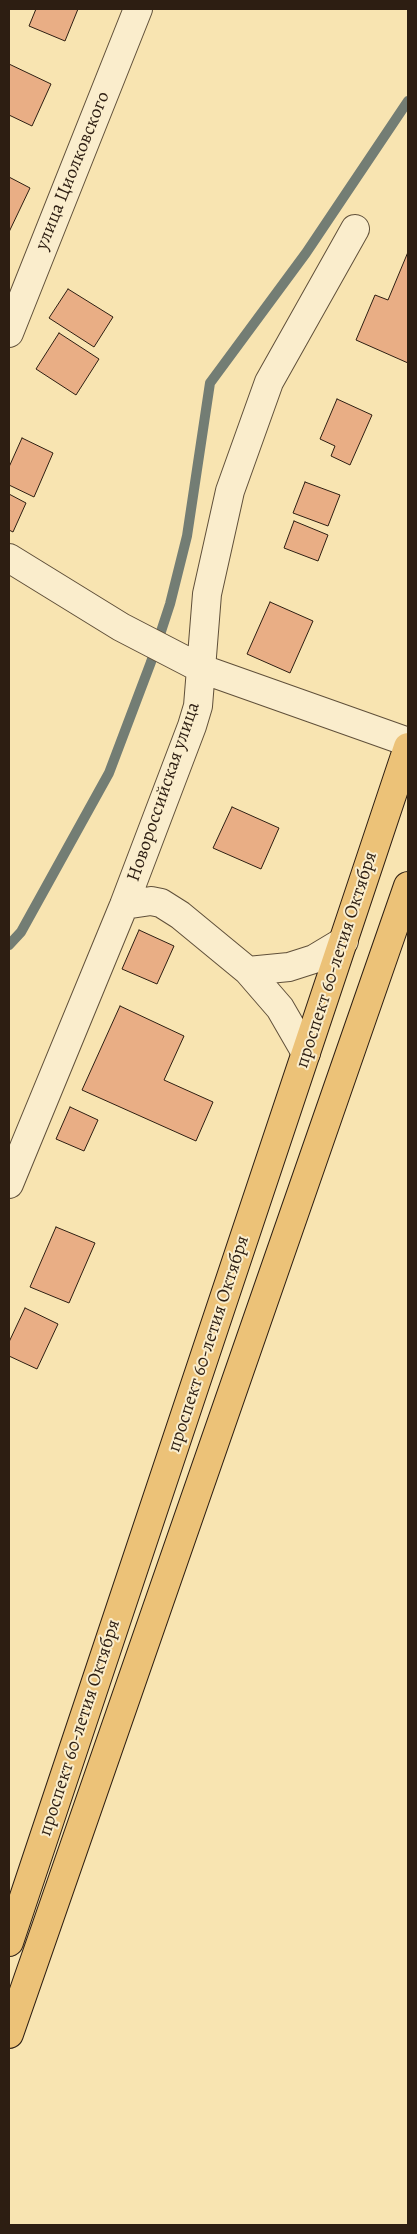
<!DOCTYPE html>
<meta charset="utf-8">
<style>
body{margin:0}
#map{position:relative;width:417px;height:2234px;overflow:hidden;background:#f8e4b1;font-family:Alegreya,serif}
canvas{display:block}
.frame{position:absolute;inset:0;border:10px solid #2d1e12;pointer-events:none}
</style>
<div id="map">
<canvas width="417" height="2234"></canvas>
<div class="frame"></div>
</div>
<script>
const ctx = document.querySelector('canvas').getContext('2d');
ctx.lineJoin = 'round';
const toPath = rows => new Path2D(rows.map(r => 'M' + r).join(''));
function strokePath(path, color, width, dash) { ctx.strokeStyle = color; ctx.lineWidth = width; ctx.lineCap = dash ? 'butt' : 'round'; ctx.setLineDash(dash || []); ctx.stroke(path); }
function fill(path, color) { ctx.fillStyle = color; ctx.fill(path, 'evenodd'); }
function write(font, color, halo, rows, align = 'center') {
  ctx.font = font + ' Alegreya,serif'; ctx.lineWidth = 4; ctx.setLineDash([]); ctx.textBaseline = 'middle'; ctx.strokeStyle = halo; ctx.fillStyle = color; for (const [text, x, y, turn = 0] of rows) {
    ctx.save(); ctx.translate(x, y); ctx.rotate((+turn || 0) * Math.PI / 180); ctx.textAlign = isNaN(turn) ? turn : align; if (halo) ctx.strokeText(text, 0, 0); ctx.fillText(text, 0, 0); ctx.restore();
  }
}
const stream = toPath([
 [9,945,21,932,109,773,151,662,170,604,187,536,210,383,306,253,408,101]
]);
const building = toPath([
 [36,9,78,9,65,41,29,26,36,9],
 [9,64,51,84,32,126,9,115,9,64],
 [9,177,30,188,9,232,9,177],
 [408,252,408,363,356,340,375,295,388,300,408,252],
 [68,289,113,317,94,347,49,318,68,289],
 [59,333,99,359,76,395,36,369,59,333],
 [337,399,372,415,350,465,331,456,335,446,320,439,337,399],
 [22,438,53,453,34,497,9,485,9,467,22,438],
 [305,482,340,495,328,526,293,513,305,482],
 [9,494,26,503,13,532,9,530,9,494],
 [294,521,328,535,318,561,284,548,294,521],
 [270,602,313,621,290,673,247,654,270,602],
 [232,807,279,828,261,869,213,848,232,807],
 [139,930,174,946,157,984,122,969,139,930],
 [120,1006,184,1036,164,1080,213,1102,196,1141,82,1090,120,1006],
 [70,1107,98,1120,84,1151,56,1139,70,1107],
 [56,1227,95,1243,69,1303,30,1287,56,1227],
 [25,1308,58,1324,37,1369,9,1356,9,1342,25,1308]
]);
const minor = toPath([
 [9,333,138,9],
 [9,558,121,627,202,669,408,742],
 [124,905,151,901,161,903,180,915,248,971,280,1008,306,1053],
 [248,971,289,967,314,959,344,941],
 [9,1184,124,905,192,726,198,706,207,594,230,491,269,382,355,229]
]);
const highway = toPath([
 [9,1942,408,747],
 [9,2034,408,886]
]);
const streetNames = [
 ["улица Циолковского",73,171,-68],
 ["Новороссийская улица",164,792,-71],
 ["проспект 60-летия Октября",337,960,-72],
 ["проспект 60-летия Октября",209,1344,-72],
 ["проспект 60-летия Октября",80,1728,-72]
];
strokePath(stream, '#737d74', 10);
fill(building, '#e9ae85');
strokePath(building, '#2d1e12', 1);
strokePath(minor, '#60503a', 30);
strokePath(highway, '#2d1e12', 30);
strokePath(minor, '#faedcc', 28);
strokePath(highway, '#ecc278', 28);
write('19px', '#2d1e12', '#faedcc', streetNames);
</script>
